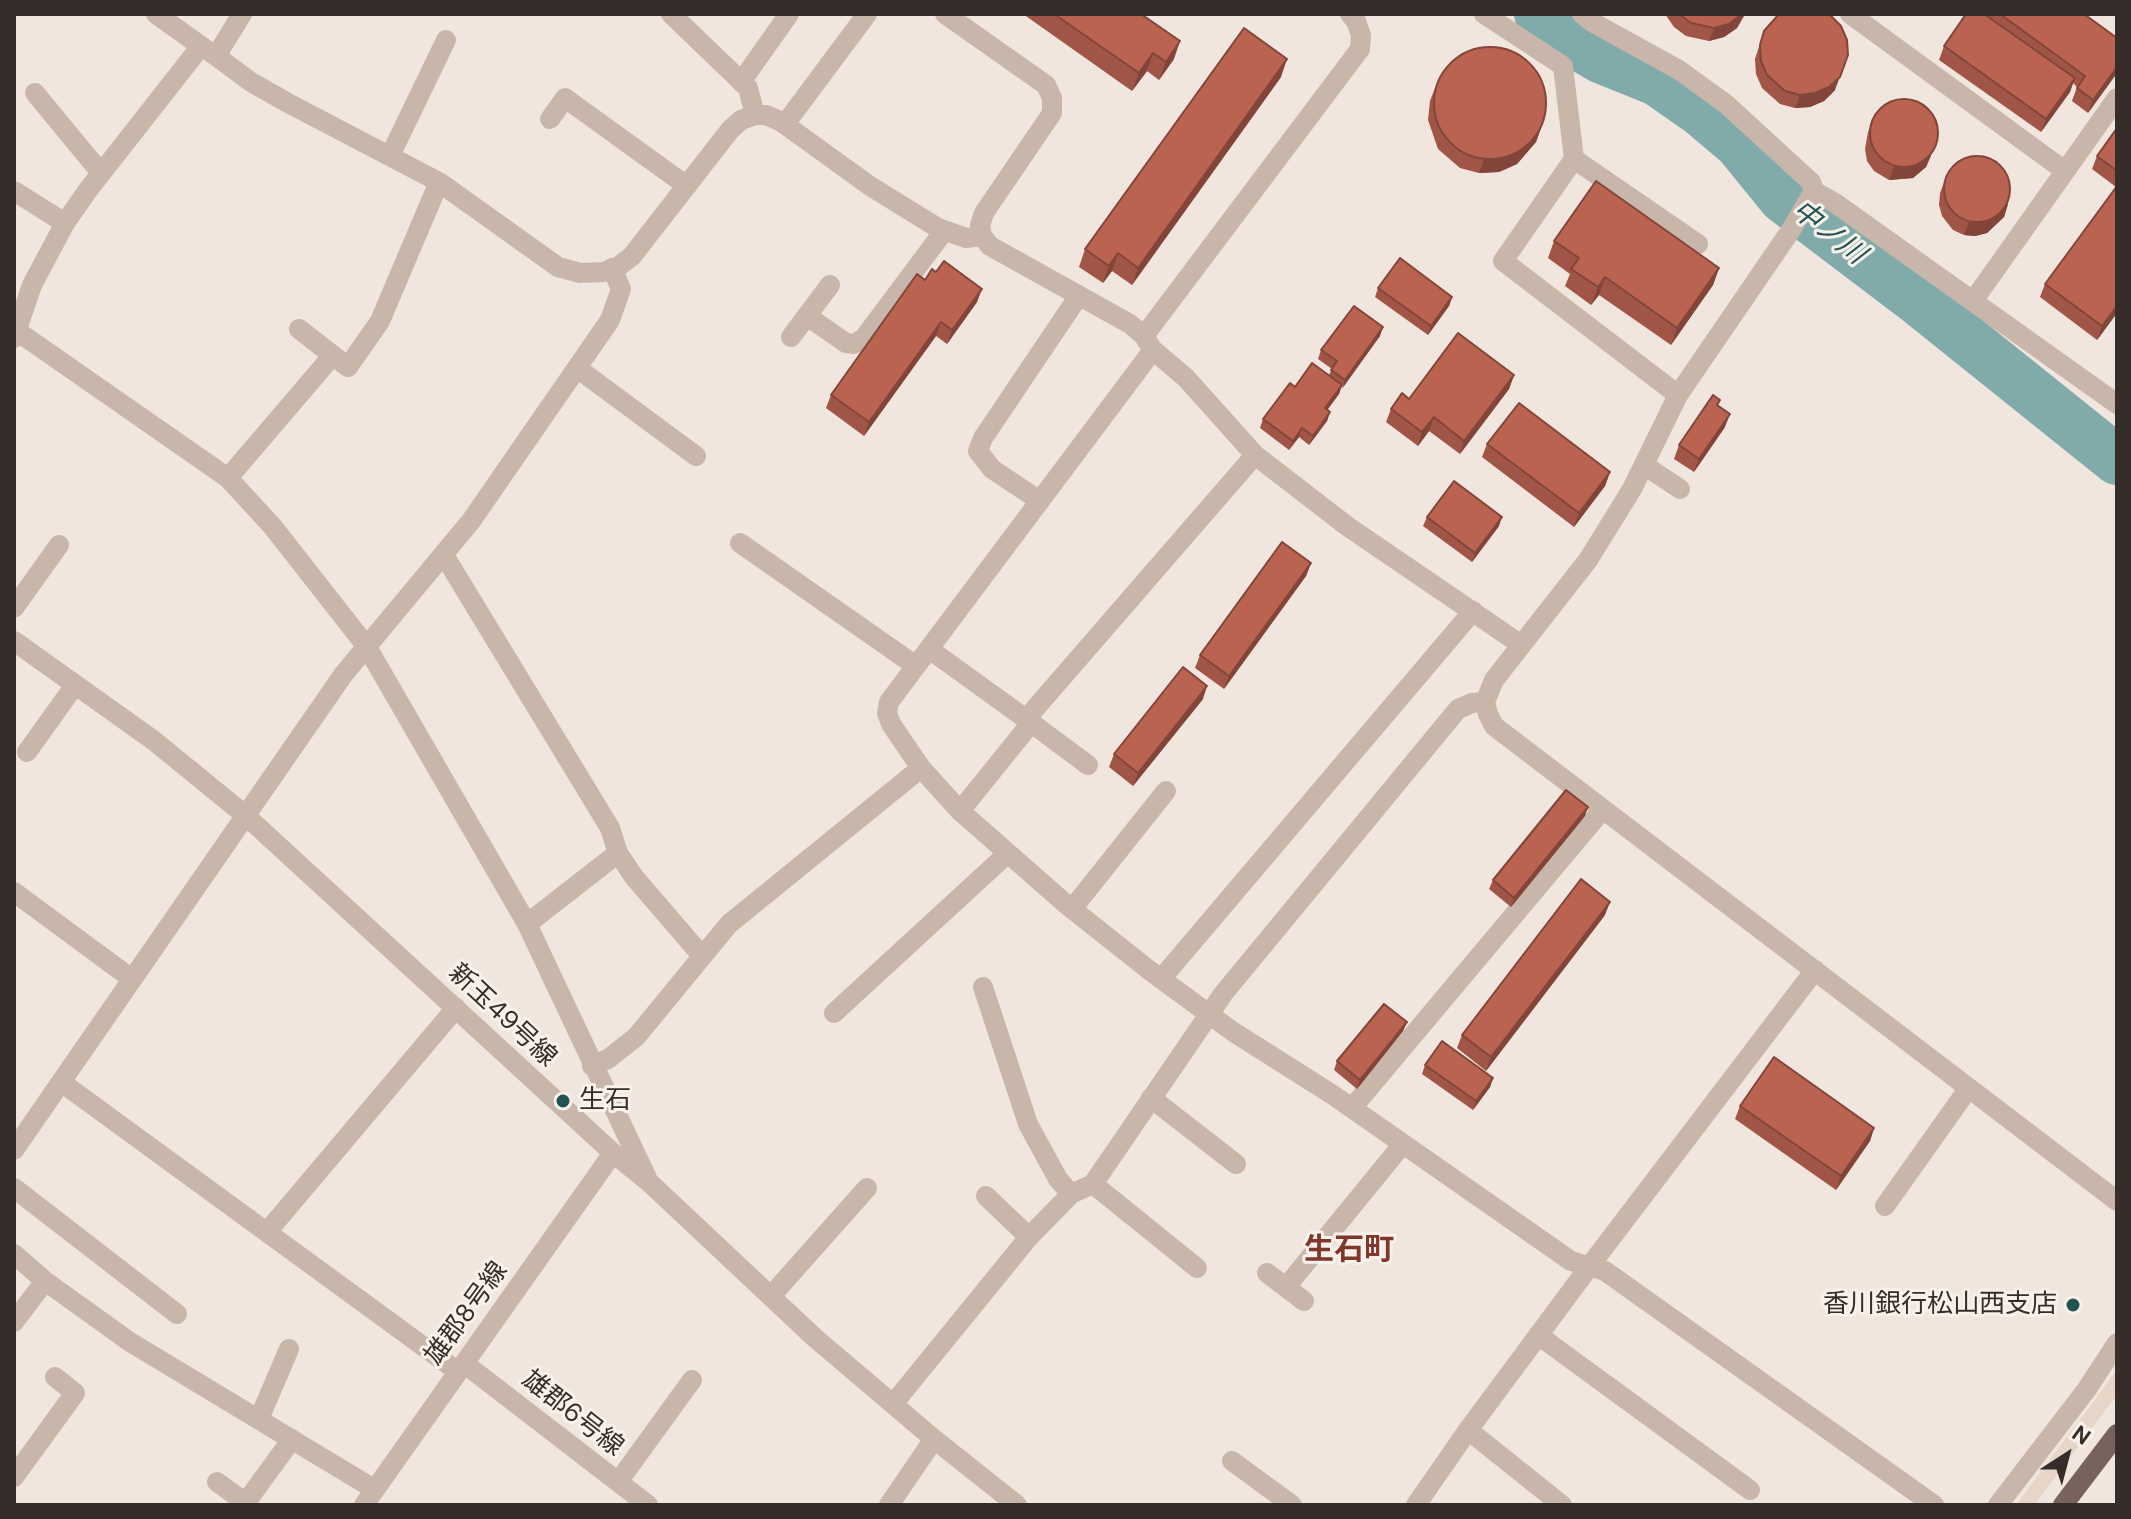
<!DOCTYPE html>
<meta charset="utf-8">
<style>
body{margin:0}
#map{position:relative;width:2131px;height:1519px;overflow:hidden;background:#f0e6de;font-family:"DM Sans",sans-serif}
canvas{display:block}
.frame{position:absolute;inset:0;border:16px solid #362d2a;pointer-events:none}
.north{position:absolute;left:2027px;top:1415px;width:80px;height:80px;-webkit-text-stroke:6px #f8f1ea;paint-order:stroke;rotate:36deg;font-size:22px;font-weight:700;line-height:32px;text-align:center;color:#362d2a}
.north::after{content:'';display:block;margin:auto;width:28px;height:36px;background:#362d2a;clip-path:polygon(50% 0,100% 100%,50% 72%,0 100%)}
</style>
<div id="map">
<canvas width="2131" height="1519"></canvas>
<div class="frame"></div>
<div class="north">N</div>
</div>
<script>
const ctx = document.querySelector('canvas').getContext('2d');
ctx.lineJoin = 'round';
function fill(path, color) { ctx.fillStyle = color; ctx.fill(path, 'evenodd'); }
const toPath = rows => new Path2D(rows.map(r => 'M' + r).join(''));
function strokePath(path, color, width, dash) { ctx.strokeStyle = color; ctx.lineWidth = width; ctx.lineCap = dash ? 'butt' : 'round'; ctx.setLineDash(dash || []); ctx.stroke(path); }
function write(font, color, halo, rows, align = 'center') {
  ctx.font = font + ' "DM Sans","Noto Sans JP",sans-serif'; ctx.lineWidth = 6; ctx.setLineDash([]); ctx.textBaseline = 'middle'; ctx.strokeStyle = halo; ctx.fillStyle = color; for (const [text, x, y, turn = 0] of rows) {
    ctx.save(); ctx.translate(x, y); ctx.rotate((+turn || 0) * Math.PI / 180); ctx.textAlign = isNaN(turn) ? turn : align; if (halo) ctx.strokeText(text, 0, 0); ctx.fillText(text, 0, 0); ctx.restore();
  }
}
const plaza = toPath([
 [2117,1370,2117,1396,2111,1403,2034,1505,2016,1505]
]);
const river = toPath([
 [1539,14,1576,44,1600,58,1657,81,1700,111,1739,144,1783,198,1915,298,2117,460]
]);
const minor = toPath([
 [156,14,201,46],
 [671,14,748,88,755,115],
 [945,14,1046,85,1052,98,1052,113,984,213,980,225,982,236,990,246,1130,324,1144,336,1153,350,1186,378,1255,455,1347,526,1520,644],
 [1484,14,1563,66,1574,159,1503,261,1678,395],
 [1582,14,1592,22,1679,70,1726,104,1811,182,1814,191,1791,230,1678,395,1632,489,1588,560,1494,680,1485,702,1488,714,1494,726,2117,1201],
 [1850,14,2065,171],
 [216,56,251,82,288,103,439,182,558,267,580,273,603,272,619,266,632,256,730,130,741,120,755,115,766,115,780,121,870,186,938,228,966,238,982,236],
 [741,82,789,14],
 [35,93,101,173],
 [550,119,565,98,687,186],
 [785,124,867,14],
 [390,156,446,40],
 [1574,159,1698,244],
 [14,191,65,223],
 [1814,191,1835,203,2117,404],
 [1973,301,2117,98],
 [807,316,846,343,854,344,864,338,944,231],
 [14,329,228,478,273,527,367,647,527,924,647,1178],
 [299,329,348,367,380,321,439,182],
 [1144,336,1360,49,1361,35,1356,21,1350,14],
 [791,337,830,285],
 [14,338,32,285,65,223,88,190,201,46,216,56,242,14],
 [1153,350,889,702,887,713,891,724,921,768,960,811,1067,905,1149,970,1232,1031,1333,1095,1571,1261,1605,1271,1934,1505],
 [577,368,696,456],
 [1644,465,1680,489],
 [228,478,333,355],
 [1040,501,992,469,978,451,983,438,1078,297],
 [740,543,916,666],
 [444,555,610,828,618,853,634,877,702,956],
 [14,608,59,545],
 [14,641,153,740,245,815,613,1153,650,1183,815,1338,934,1439,1017,1505],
 [929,649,1026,719,1255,455],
 [1026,719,1088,765],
 [27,752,75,685],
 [960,811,1031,723],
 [14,892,132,979],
 [1072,909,1166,791],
 [527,924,618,853],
 [1161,979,1473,611],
 [983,987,1028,1124,1058,1179,1071,1194],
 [834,1013,1007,854],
 [592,1066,608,1059,636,1037,729,924,921,768],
 [61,1082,343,675,471,521,610,320,621,289,612,268],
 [1151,1098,1236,1164],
 [1352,1108,1603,809],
 [14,1150,61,1082,457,1371],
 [1093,1184,1197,1268],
 [14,1188,177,1314],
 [986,1196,1029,1237],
 [1885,1206,1968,1089],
 [267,1232,456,1008],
 [14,1254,45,1281,130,1342,374,1489],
 [1267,1273,1304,1301],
 [1286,1287,1402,1145],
 [771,1296,867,1188],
 [14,1322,45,1281],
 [1538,1335,1750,1490],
 [465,1364,648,1505],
 [893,1404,1029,1237,1071,1194,1093,1184,1223,994,1458,709,1472,703,1485,702],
 [259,1419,289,1349],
 [1468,1430,1562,1505],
 [1232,1461,1292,1505],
 [14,1477,75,1393,55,1377],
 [217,1482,246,1503],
 [618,1482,692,1380],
 [244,1505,292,1439],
 [364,1505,613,1153],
 [889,1505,934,1439],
 [1416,1505,1468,1430,1589,1267,1815,970],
 [1998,1505,2087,1389,2117,1343]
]);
const major = toPath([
 [2063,1505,2117,1434]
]);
const wall = toPath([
 [1023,14,1141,14,1174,59,1159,80,1147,71,1132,91],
 [1665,14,1745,14,1737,28,1724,37,1709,41,1686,36,1674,27],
 [1966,14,2084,14,2117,38,2117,73,2088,113,2072,101,2077,87,2073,83,2070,92,2041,132,1939,60,1944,46],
 [1764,31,1835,90,1824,101,1810,107,1795,108,1780,104,1762,88,1756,74,1755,59],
 [1281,77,1132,285,1112,271,1103,283,1079,267,1085,249],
 [1435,88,1541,128,1536,142,1517,164,1499,172,1479,173,1460,168,1438,149,1428,120,1430,101],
 [1873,119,1931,156,1926,167,1913,178,1889,180,1874,171,1867,161,1865,149,1868,132],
 [2117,128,2117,313,2097,340,2040,297,2045,284,2116,187,2092,169,2097,156],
 [1945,180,2008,204,2004,217,1987,233,1975,236,1964,235,1953,230,1942,216,1939,205,1940,193],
 [1554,241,1719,268,1713,285,1671,345,1599,295,1591,305,1565,286,1570,274,1548,258],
 [925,280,977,302,947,344,936,336,864,436,826,408,831,395],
 [1378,288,1452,297,1449,306,1428,335,1375,297],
 [1380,336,1341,388,1339,394,1327,410,1330,412,1327,421,1309,445,1299,437,1289,450,1260,428,1263,419,1295,387,1329,375,1332,369,1318,359,1321,350],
 [1514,375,1509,389,1460,454,1429,431,1418,446,1386,422,1391,409,1409,399],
 [1718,406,1725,427,1694,472,1674,459,1679,445],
 [1487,444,1610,472,1605,486,1574,527,1482,457],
 [1427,517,1499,526,1472,562,1423,526],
 [1311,563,1306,576,1224,689,1195,668,1200,655],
 [1203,699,1133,786,1109,767,1114,754],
 [1585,816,1511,907,1489,889,1493,880],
 [1605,915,1486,1071,1457,1048,1462,1035],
 [1407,1022,1403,1031,1357,1089,1334,1070,1337,1061],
 [1425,1065,1493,1078,1490,1087,1473,1110,1422,1074],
 [1740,1106,1874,1128,1870,1141,1836,1190,1735,1119]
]);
const shadedWall = toPath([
 [1742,14,1745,14,1737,28,1724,37,1709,41,1714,28],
 [1180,41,1174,59,1159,80,1166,62],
 [1153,53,1147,71,1132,91,1139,73],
 [1848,55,1835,90,1824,101,1810,107,1795,108,1800,95],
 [1287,59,1281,77,1132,285,1138,268],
 [2117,67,2117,73,2088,113,2093,100],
 [2075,78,2070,92,2041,132,2046,119],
 [1541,128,1536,142,1517,164,1499,172,1479,173,1484,160],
 [1936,143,1926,167,1913,178,1889,180,1894,167],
 [2008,204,2004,217,1987,233,1975,236,1964,235,1969,222],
 [1118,253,1112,271,1103,283,1109,266],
 [1719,268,1713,285,1671,345,1677,328],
 [1605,277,1599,295,1591,305,1598,287],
 [982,289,977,302,947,344,952,330],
 [1452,297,1449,306,1428,335,1431,326],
 [2117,306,2117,313,2097,340,2102,326],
 [941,322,936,336,864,436,869,422],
 [1383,327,1380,336,1342,389,1345,380],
 [1514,375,1509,389,1460,454,1464,441],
 [1342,385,1339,394,1322,417,1325,408],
 [1330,412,1327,421,1309,445,1313,436],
 [1730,414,1725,427,1694,472,1699,459],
 [1434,417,1429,431,1418,446,1422,432],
 [1302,428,1299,437,1289,450,1293,441],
 [1610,472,1605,486,1574,527,1579,513],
 [1502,517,1499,526,1472,562,1475,553],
 [1311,563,1306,576,1224,689,1229,676],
 [1207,686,1203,699,1133,786,1138,773],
 [1588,807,1585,816,1511,907,1514,898],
 [1610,902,1605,915,1486,1071,1491,1057],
 [1407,1022,1403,1031,1357,1089,1360,1080],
 [1493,1078,1490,1087,1473,1110,1476,1101],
 [1874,1128,1870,1141,1836,1190,1841,1176]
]);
const building = toPath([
 [1054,14,1141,14,1180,41,1166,62,1153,53,1139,73,1054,14],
 [1679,14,1742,14,1729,24,1714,28,1691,23,1679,14],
 [1779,14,1829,14,1841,26,1847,40,1848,55,1840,77,1829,87,1815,93,1800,95,1785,91,1767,75,1761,61,1760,45,1764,31,1779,14],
 [1966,14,1984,14,2075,78,2046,119,1944,46,1966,14],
 [2000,14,2084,14,2117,38,2117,67,2093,100,2077,88,2085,76,2000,14],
 [1244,28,1287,59,1138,268,1118,253,1109,266,1085,249,1244,28],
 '1434 103a56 56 0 1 1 112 0a56 56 0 1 1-112 0Z',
 '1870 133a34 34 0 1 1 68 0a34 34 0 1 1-68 0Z',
 [2117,128,2117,171,2097,156,2117,128],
 '1944 189a33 33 0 1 1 66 0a33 33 0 1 1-66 0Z',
 [1596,181,1719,268,1677,328,1605,277,1598,287,1571,269,1579,258,1554,241,1596,181],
 [2117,186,2117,306,2102,326,2045,284,2117,186],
 [1400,258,1452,297,1431,326,1378,288,1400,258],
 [944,261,982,289,952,330,941,322,869,422,831,395,917,274,925,280,932,269,936,272,944,261],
 [1354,306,1383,327,1345,380,1331,370,1337,361,1321,350,1354,306],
 [1458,333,1514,375,1464,441,1434,417,1422,432,1391,409,1402,393,1409,399,1458,333],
 [1312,363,1342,385,1325,408,1330,412,1313,436,1302,428,1293,441,1263,419,1290,383,1295,387,1312,363],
 [1713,395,1720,400,1717,405,1730,414,1699,459,1679,445,1713,395],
 [1519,403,1610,472,1579,513,1487,444,1519,403],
 [1454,481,1502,517,1475,553,1427,517,1454,481],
 [1282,542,1311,563,1229,676,1200,655,1282,542],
 [1183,667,1207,686,1138,773,1114,754,1183,667],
 [1566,790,1588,807,1514,898,1493,880,1566,790],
 [1581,879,1610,902,1491,1057,1462,1035,1581,879],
 [1384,1004,1407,1022,1360,1080,1337,1061,1384,1004],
 [1442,1041,1493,1078,1476,1101,1425,1065,1442,1041],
 [1774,1057,1874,1128,1841,1176,1740,1106,1774,1057]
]);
const markers = [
 [563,1101,8,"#235454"],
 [2073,1305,8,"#235454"]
];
const streetNames = [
 ["新玉49号線",502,1016,43],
 ["雄郡8号線",467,1314,-54],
 ["雄郡6号線",572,1414,38]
];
const poiNames = [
 ["生石",579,1101],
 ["香川銀行松山西支店",2057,1305,"right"]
];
const waterNames = [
 ["中ノ川",1828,233,38]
];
const quarterNames = [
 ["生石町",1349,1251]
];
fill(plaza, '#e7d6c7');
strokePath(river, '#80abaa', 50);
strokePath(minor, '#c8b6ab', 20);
strokePath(major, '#77635c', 20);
fill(wall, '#a15546');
fill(shadedWall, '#834539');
fill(building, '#bb6351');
strokePath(building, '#834539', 2);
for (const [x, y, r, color] of markers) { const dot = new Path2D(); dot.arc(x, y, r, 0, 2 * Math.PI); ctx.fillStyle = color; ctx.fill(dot); strokePath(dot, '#f8f1ea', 3); }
write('26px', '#362d2a', '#f8f1ea', streetNames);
write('26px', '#362d2a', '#f8f1ea', poiNames, 'left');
write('italic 28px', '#235454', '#f8f1ea', waterNames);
write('bold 30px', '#7e372a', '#f8f1ea', quarterNames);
</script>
